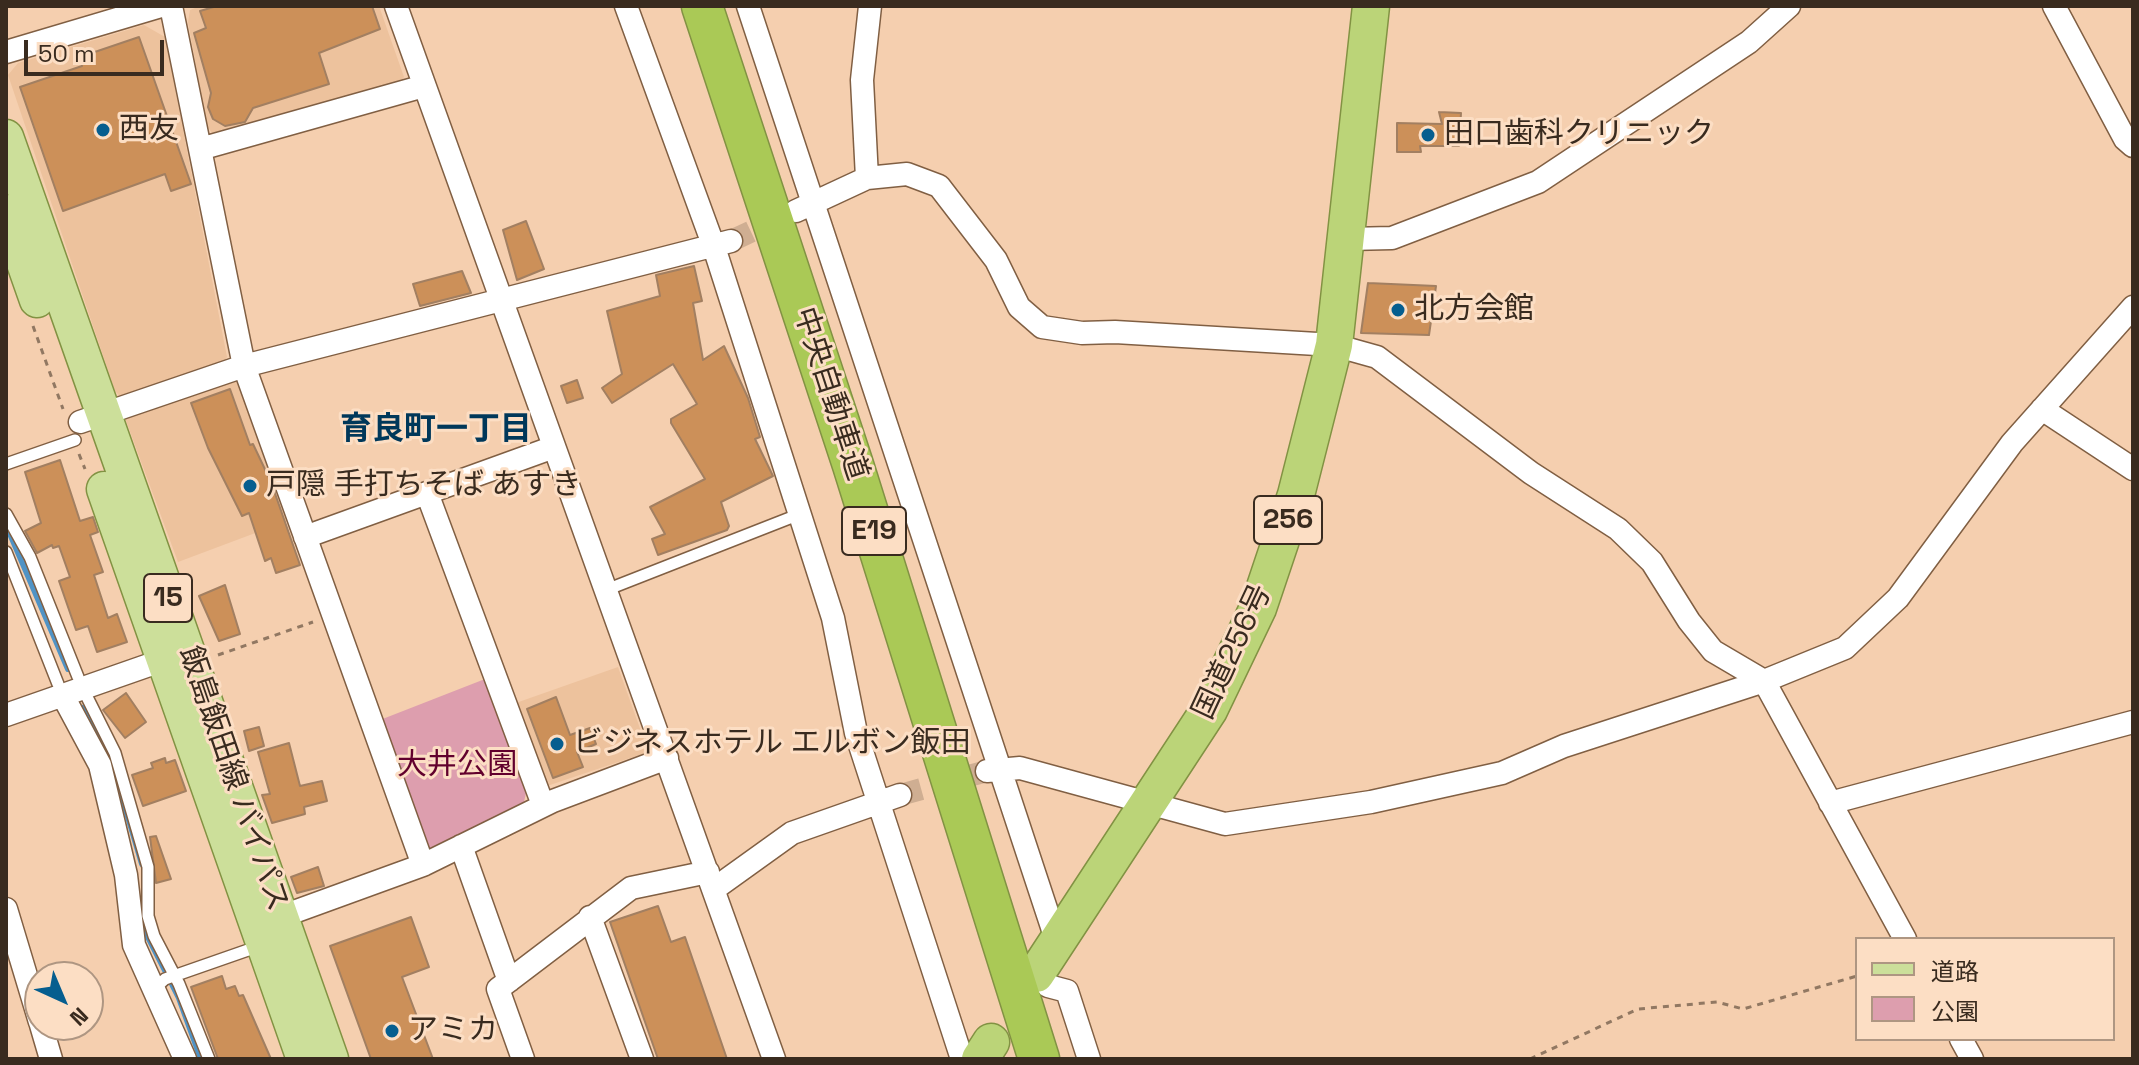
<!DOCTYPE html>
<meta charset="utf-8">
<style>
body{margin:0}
#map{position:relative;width:2139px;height:1065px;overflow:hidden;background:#f5cfaf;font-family:"Space Grotesk","Noto Sans JP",sans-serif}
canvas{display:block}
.frame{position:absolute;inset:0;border:8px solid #392b1f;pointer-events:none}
.legend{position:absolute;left:1855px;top:937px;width:260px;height:104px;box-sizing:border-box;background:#fcdec4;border:2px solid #ae9682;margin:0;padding:10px 14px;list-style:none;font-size:24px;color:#392b1f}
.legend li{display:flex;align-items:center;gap:16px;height:40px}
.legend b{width:40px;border:2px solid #ae9682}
.north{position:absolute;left:24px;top:961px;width:80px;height:80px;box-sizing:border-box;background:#fcdec4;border:2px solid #ae9682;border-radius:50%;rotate:136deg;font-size:22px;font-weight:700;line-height:32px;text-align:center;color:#392b1f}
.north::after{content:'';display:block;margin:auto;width:28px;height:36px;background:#065e8f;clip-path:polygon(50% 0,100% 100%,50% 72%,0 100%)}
.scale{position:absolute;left:24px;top:40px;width:140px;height:36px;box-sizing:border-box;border:4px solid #392b1f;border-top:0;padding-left:10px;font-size:24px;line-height:28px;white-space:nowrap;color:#392b1f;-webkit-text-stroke:6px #fcdec4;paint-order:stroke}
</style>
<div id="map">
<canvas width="2139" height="1065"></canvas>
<div class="frame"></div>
<ul class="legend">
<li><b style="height:10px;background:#ccdf9a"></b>道路</li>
<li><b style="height:22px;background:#dd9eae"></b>公園</li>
</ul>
<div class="north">N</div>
<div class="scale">50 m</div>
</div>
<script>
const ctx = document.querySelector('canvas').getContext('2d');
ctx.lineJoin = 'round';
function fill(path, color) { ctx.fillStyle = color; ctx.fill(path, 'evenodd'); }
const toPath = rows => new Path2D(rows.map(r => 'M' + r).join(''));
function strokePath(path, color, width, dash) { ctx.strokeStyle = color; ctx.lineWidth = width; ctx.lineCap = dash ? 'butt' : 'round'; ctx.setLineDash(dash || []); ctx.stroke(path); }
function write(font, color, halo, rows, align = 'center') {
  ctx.font = font + ' "Space Grotesk","Noto Sans JP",sans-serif'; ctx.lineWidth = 6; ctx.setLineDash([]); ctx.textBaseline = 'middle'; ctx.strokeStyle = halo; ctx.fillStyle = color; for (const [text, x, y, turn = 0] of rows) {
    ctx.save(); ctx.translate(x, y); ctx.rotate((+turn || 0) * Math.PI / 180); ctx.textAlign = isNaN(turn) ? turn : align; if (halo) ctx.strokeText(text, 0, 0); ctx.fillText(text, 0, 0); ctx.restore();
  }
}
const built = toPath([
 [200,6,379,6,404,77,400,84,212,133,207,126,188,22,190,10],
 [144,25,165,37,227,357,223,364,122,398,115,391,8,75,18,63],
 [232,378,243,387,290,520,178,562,125,418],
 [618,667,647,748,645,753,544,787,513,704]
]);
const green = toPath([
 [485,679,526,793,524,802,521,808,428,850,380,720]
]);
const stream = toPath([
 [8,529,68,669],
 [82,708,113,766,142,864],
 [143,899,147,935,179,998,201,1059]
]);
const building = toPath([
 [217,6,372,6,380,29,319,53,329,84,253,108,245,122,225,126,213,119,208,107,211,93,194,33,206,28,200,11,217,6],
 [139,37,191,184,171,191,165,174,63,211,20,87,82,66,80,57,139,37],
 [1439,112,1461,113,1459,146,1420,146,1421,152,1397,152,1397,123,1442,124,1439,112],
 [526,221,544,269,517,280,503,230,526,221],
 [694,266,702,301,693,303,703,360,724,346,748,398,760,437,755,439,773,476,721,502,729,526,727,530,658,555,652,539,665,534,650,507,705,479,671,423,671,419,697,404,673,364,612,403,602,388,622,374,607,311,660,296,656,275,694,266],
 [462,271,471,293,420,306,413,284,462,271],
 [1368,283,1436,286,1429,335,1361,333,1368,283],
 [577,380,583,398,567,403,561,386,577,380],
 [230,389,250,445,253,444,271,482,300,565,276,573,271,558,265,561,249,513,242,516,208,448,191,403,230,389],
 [60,460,80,521,93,517,98,532,90,535,103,572,94,575,108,618,117,614,127,642,97,652,88,626,76,630,59,581,70,577,59,546,53,548,52,545,37,553,25,531,41,523,25,472,60,460],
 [225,585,240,634,219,641,199,596,225,585],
 [126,693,146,722,125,738,103,710,126,693],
 [556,697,570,735,590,728,596,744,577,752,583,767,553,778,527,709,556,697],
 [259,727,264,746,249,751,244,731,259,727],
 [289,743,300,786,322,781,327,801,304,807,305,814,272,823,262,795,270,794,258,752,289,743],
 [165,758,166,763,175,760,186,791,143,806,132,775,153,768,151,763,165,758],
 [156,836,171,879,156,883,150,837,156,836],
 [318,867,324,886,297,893,291,877,318,867],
 [658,906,671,942,685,937,727,1059,658,1059,610,922,658,906],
 [411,917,429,967,402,977,433,1059,371,1059,330,946,411,917],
 [222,976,226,989,235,986,239,996,243,995,271,1059,218,1059,191,987,222,976]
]);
const minorTunnel = toPath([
 [731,241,780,218],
 [900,795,987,771]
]);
const path = toPath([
 [845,6,846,6],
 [33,326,63,409],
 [79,454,85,469],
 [218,655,313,622],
 [1530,1059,1638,1009,1717,1002,1743,1009,1857,976]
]);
const service = toPath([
 [6,464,75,440],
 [6,514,30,557,78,677],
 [6,552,58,684],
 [606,590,800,514],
 [83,689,115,753,148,867,148,916,154,936,179,984,209,1059],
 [155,988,165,979,251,949]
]);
const minor = toPath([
 [171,6,244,366,423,865],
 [396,6,774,1059],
 [626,6,714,247,833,618,856,733,962,1059],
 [748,6,1057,942],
 [2054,6,2125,139,2133,146],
 [6,52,161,6],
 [200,149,424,86],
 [867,178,862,80,870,6],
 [796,211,867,178,907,174,939,186,996,260,1019,307,1042,327,1082,333,1115,332,1334,345,1377,357,1531,473,1618,529,1652,562,1689,621,1713,651,1764,681,1905,939],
 [1348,239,1392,238,1538,182,1749,42,1789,6],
 [2042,409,2133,469],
 [80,422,244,366,731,241],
 [427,493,543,805],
 [305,537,554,447],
 [63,696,100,765,126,875,134,945,185,1059],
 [6,715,175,656],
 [987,771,1020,768,1225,824,1371,802,1502,773,1564,746,1764,681,1845,648,1898,598,2012,443,2133,307],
 [1830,803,2133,722],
 [461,846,509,981],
 [714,889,792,833,900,795],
 [6,909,40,1022],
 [590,917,642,1059],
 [269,921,423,865,553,801,667,758],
 [1041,967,1048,986,1067,991,1089,1059],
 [41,1025,51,1059],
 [1961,1039,1972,1059],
 [523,1059,498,989,631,888,708,872]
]);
const primary = toPath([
 [6,137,331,1059],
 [6,212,37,300],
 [104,489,304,1059]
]);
const trunk = toPath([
 [1036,974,1209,710,1258,608,1296,495,1334,345,1371,6],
 [980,1059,991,1042]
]);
const motorway = toPath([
 [702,6,853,465,1039,1059]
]);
const markers = [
 [103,130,8,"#065e8f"],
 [1428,135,8,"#065e8f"],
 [1398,310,8,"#065e8f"],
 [250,486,8,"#065e8f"],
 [557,744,8,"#065e8f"],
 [392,1031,8,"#065e8f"]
];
const shields = [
 [1288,520,68],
 [874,531,64],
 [168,598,48]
];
const shieldNames = [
 ["256",1288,520],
 ["E19",874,531],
 ["15",168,598]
];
const poiNames = [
 ["西友",119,130],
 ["田口歯科クリニック",1444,135],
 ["北方会館",1414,310],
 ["戸隠 手打ちそば あすき",266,486],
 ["ビジネスホテル エルボン飯田",573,744],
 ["アミカ",408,1031]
];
const streetNames = [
 ["中央自動車道",830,394,72],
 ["国道256号",1233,652,-65],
 ["飯島飯田線 バイパス",233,779,71]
];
const parkNames = [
 ["大井公園",457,766]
];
const neighbourhoodNames = [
 ["育良町一丁目",436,430]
];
fill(built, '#edc29d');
fill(green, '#dd9eae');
strokePath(stream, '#5093c5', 6);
fill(building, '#cc9059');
strokePath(building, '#a27f61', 2);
strokePath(minorTunnel, '#cfae92', 22, [22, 11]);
strokePath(service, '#805f43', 14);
strokePath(minor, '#805f43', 25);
strokePath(primary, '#829243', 37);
strokePath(trunk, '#829243', 39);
strokePath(motorway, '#829243', 43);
strokePath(path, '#917862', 3, [6, 6]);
strokePath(service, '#fff', 11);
strokePath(minor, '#fff', 22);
strokePath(primary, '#ccdf9a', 34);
strokePath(trunk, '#bbd478', 36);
strokePath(motorway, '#aac956', 40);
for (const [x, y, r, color] of markers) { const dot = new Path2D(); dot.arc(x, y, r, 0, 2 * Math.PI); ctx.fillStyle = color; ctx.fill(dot); strokePath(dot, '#fcdec4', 3); }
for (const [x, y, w] of shields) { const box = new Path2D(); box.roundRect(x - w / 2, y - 24, w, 48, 6); ctx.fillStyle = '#fcdec4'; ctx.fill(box); strokePath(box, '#392b1f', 2); }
write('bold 28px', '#392b1f', null, shieldNames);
write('30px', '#392b1f', '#fcdec4', poiNames, 'left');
write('30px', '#392b1f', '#fcdec4', streetNames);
write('30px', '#62002d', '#fcdec4', parkNames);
write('bold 32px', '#00385a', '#fcdec4', neighbourhoodNames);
</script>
